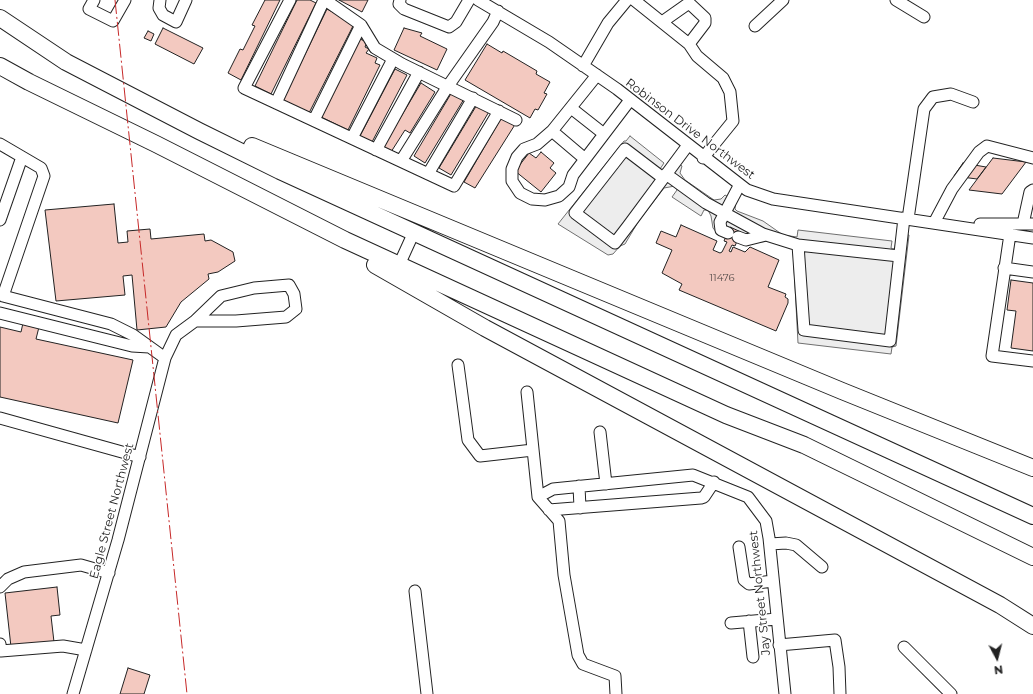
<!DOCTYPE html>
<style>
body{margin:0}
#map{position:relative;width:1033px;height:694px;overflow:hidden;background:#fff;font-family:Montserrat,sans-serif}
canvas{display:block}
.north{position:absolute;left:977px;top:638px;width:40px;height:40px;-webkit-text-stroke:3px #fff;paint-order:stroke;rotate:173deg;font-size:11px;font-weight:700;line-height:16px;text-align:center;color:#222}
.north::after{content:'';display:block;margin:auto;width:14px;height:18px;background:#222;clip-path:polygon(50% 0,100% 100%,50% 72%,0 100%)}
</style>
<div id="map">
<canvas width="1033" height="694"></canvas>
<div class="north">N</div>
</div>
<script>
const ctx = document.querySelector('canvas').getContext('2d');
ctx.lineJoin = 'round';
function fill(path, color) { ctx.fillStyle = color; ctx.fill(path, 'evenodd'); }
const toPath = rows => new Path2D(rows.map(r => 'M' + r).join(''));
function strokePath(path, color, width, dash) { ctx.strokeStyle = color; ctx.lineWidth = width; ctx.lineCap = dash ? 'butt' : 'round'; ctx.setLineDash(dash || []); ctx.stroke(path); }
function write(font, color, halo, rows, align = 'center') {
  ctx.font = font + ' Montserrat,sans-serif'; ctx.lineWidth = 3; ctx.setLineDash([]); ctx.textBaseline = 'middle'; ctx.strokeStyle = halo; ctx.fillStyle = color; for (const [text, x, y, turn = 0] of rows) {
    ctx.save(); ctx.translate(x, y); ctx.rotate((+turn || 0) * Math.PI / 180); ctx.textAlign = isNaN(turn) ? turn : align; if (halo) ctx.strokeText(text, 0, 0); ctx.fillText(text, 0, 0); ctx.restore();
  }
}
const parking = toPath([
 [630,136,664,163,660,169,662,171,673,158,682,166,680,173,685,180,714,200,721,199,725,195,736,201,735,209,737,211,763,221,783,235,797,237,798,230,892,241,891,248,893,249,895,248,897,233,909,235,896,346,892,347,891,354,798,343,793,249,790,247,770,241,761,242,717,233,713,228,711,216,708,210,704,210,701,216,672,197,677,190,675,186,664,188,638,222,625,244,620,246,613,254,608,255,558,224,624,141,626,141,630,136]
]);
const building = toPath([
 [265,0,280,0,241,80,228,73,240,49,243,50,255,26,252,25,265,0],
 [297,0,310,0,316,3,271,94,255,86,297,0],
 [339,0,368,0,362,12,339,0],
 [327,9,354,24,309,113,283,100,327,9],
 [163,28,203,48,194,64,155,44,163,28],
 [404,28,422,33,420,36,447,49,437,70,394,50,404,28],
 [148,31,154,34,151,41,144,38,148,31],
 [360,39,367,42,365,47,369,49,366,53,377,58,375,63,380,65,348,130,321,117,360,39],
 [487,44,502,53,503,51,537,71,536,74,550,82,544,93,547,94,538,110,535,109,530,118,465,80,487,44],
 [395,69,407,75,372,142,360,136,395,69],
 [421,83,435,92,410,133,405,130,391,152,383,147,421,83],
 [452,92,464,99,425,163,414,156,452,92],
 [478,103,490,110,451,175,439,168,478,103],
 [503,115,516,123,475,188,464,182,503,115],
 [541,152,554,163,550,168,556,173,541,192,515,171,529,153,536,158,541,152],
 [993,158,1026,162,1002,194,969,190,993,158],
 [963,163,986,167,977,179,954,176,963,163],
 [114,204,118,243,128,242,127,231,150,229,151,239,204,234,205,241,211,240,233,252,235,261,218,272,208,274,209,279,181,302,166,327,137,330,132,275,123,276,125,295,56,301,45,210,114,204],
 [681,225,717,241,713,250,720,253,722,252,727,242,724,241,730,227,741,232,735,246,732,245,729,251,731,252,733,247,745,252,750,247,779,260,768,287,786,294,785,297,788,299,788,303,776,331,679,290,682,284,662,273,672,250,656,243,661,231,676,237,681,225],
 [1011,280,1033,283,1033,351,1011,348,1016,311,1007,310,1011,280],
 [23,323,39,327,36,339,133,360,118,423,0,397,0,327,21,332,23,323],
 [57,587,60,615,51,616,54,642,11,647,5,593,57,587],
 [128,668,150,675,144,694,120,694,128,668]
]);
const minor = toPath([
 [94,0,89,9,113,21,125,0],
 [160,0,159,8,163,15,176,22,186,0],
 [290,0,244,88,454,186,499,111],
 [329,0,328,2,361,25,375,48,402,64,516,120],
 [400,0,399,4,404,9,449,27,456,22,469,0],
 [478,0,549,42,617,89,747,190,773,199,1033,238],
 [634,0,689,44,697,56,723,78,730,92,733,121,703,158],
 [896,0,924,17],
 [662,22,689,3,705,18,705,23,689,44],
 [755,26,783,0],
 [583,66,608,23,627,0],
 [597,75,552,131,537,144,524,149,517,157,512,169,512,181,520,193,532,199,545,200,559,196,569,187,573,175,630,100],
 [276,103,324,0],
 [571,108,604,134],
 [314,120,361,25],
 [552,131,585,159],
 [352,138,393,59],
 [0,144,41,168,44,176,3,296,111,324,133,335,165,358],
 [376,150,419,72],
 [401,161,448,86,493,22,498,11],
 [428,174,473,98],
 [666,174,706,203,763,234,798,245,804,330,890,341,904,218],
 [663,178,625,149,575,213,615,243,628,226,688,145],
 [908,219,924,109,933,97,951,94,973,102],
 [0,220,22,157],
 [934,223,952,189,979,152,987,146,1033,158],
 [980,224,1033,224],
 [1023,224,1030,192,1033,190],
 [728,233,721,230,720,222,739,186],
 [1010,234,992,356,1033,361],
 [738,237,746,240,766,235],
 [798,245,899,256],
 [399,265,414,232],
 [1004,268,1033,272],
 [0,313,132,346,149,347],
 [458,365,468,440,480,456,533,450],
 [527,392,538,497,559,521,564,575,578,655,583,664,615,676,616,694],
 [0,418,140,457],
 [600,432,606,484],
 [579,486,580,508],
 [538,497,553,489,693,475,748,497,766,521,769,538,785,694],
 [549,510,701,498,704,497,714,482],
 [770,544,786,543,796,545,822,567],
 [739,547,744,580,749,584,773,581],
 [0,587,8,579,24,572,81,565,109,573],
 [415,591,427,694],
 [749,621,753,657],
 [731,623,777,619],
 [0,644,1,651,63,646,86,650],
 [779,645,835,640,839,667,840,694],
 [904,647,951,694],
 [73,694,118,540,165,358,176,335,195,321,236,321,286,317,296,309,294,294,289,285,254,288,221,296,195,321]
]);
const highway = toPath([
 [0,18,66,62,199,131,280,171,1033,516],
 [0,66,29,82,156,144,345,240,726,415,804,445,1033,557],
 [252,146,842,391,1033,468],
 [375,265,485,328,1000,605,1033,626]
]);
const power = toPath([
 [115,0,187,694]
]);
const numberNames = [
 ["11476",722,278]
];
const streetNames = [
 ["Robinson Drive Northwest",690,129,37],
 ["Eagle Street Northwest",112,511,-75],
 ["Jay Street Northwest",760,593,-96]
];
fill(parking, '#ededed');
strokePath(parking, '#6f6f6f', 1);
fill(building, '#f3c9c0');
strokePath(building, '#222', 1);
strokePath(minor, '#222', 13);
strokePath(highway, '#222', 18);
strokePath(minor, '#fff', 11);
strokePath(highway, '#fff', 16);
strokePath(power, '#c62828', 1, [14, 3, 2, 3]);
write('10px', '#564c4a', null, numberNames);
write('12px', '#222', '#fff', streetNames);
</script>
